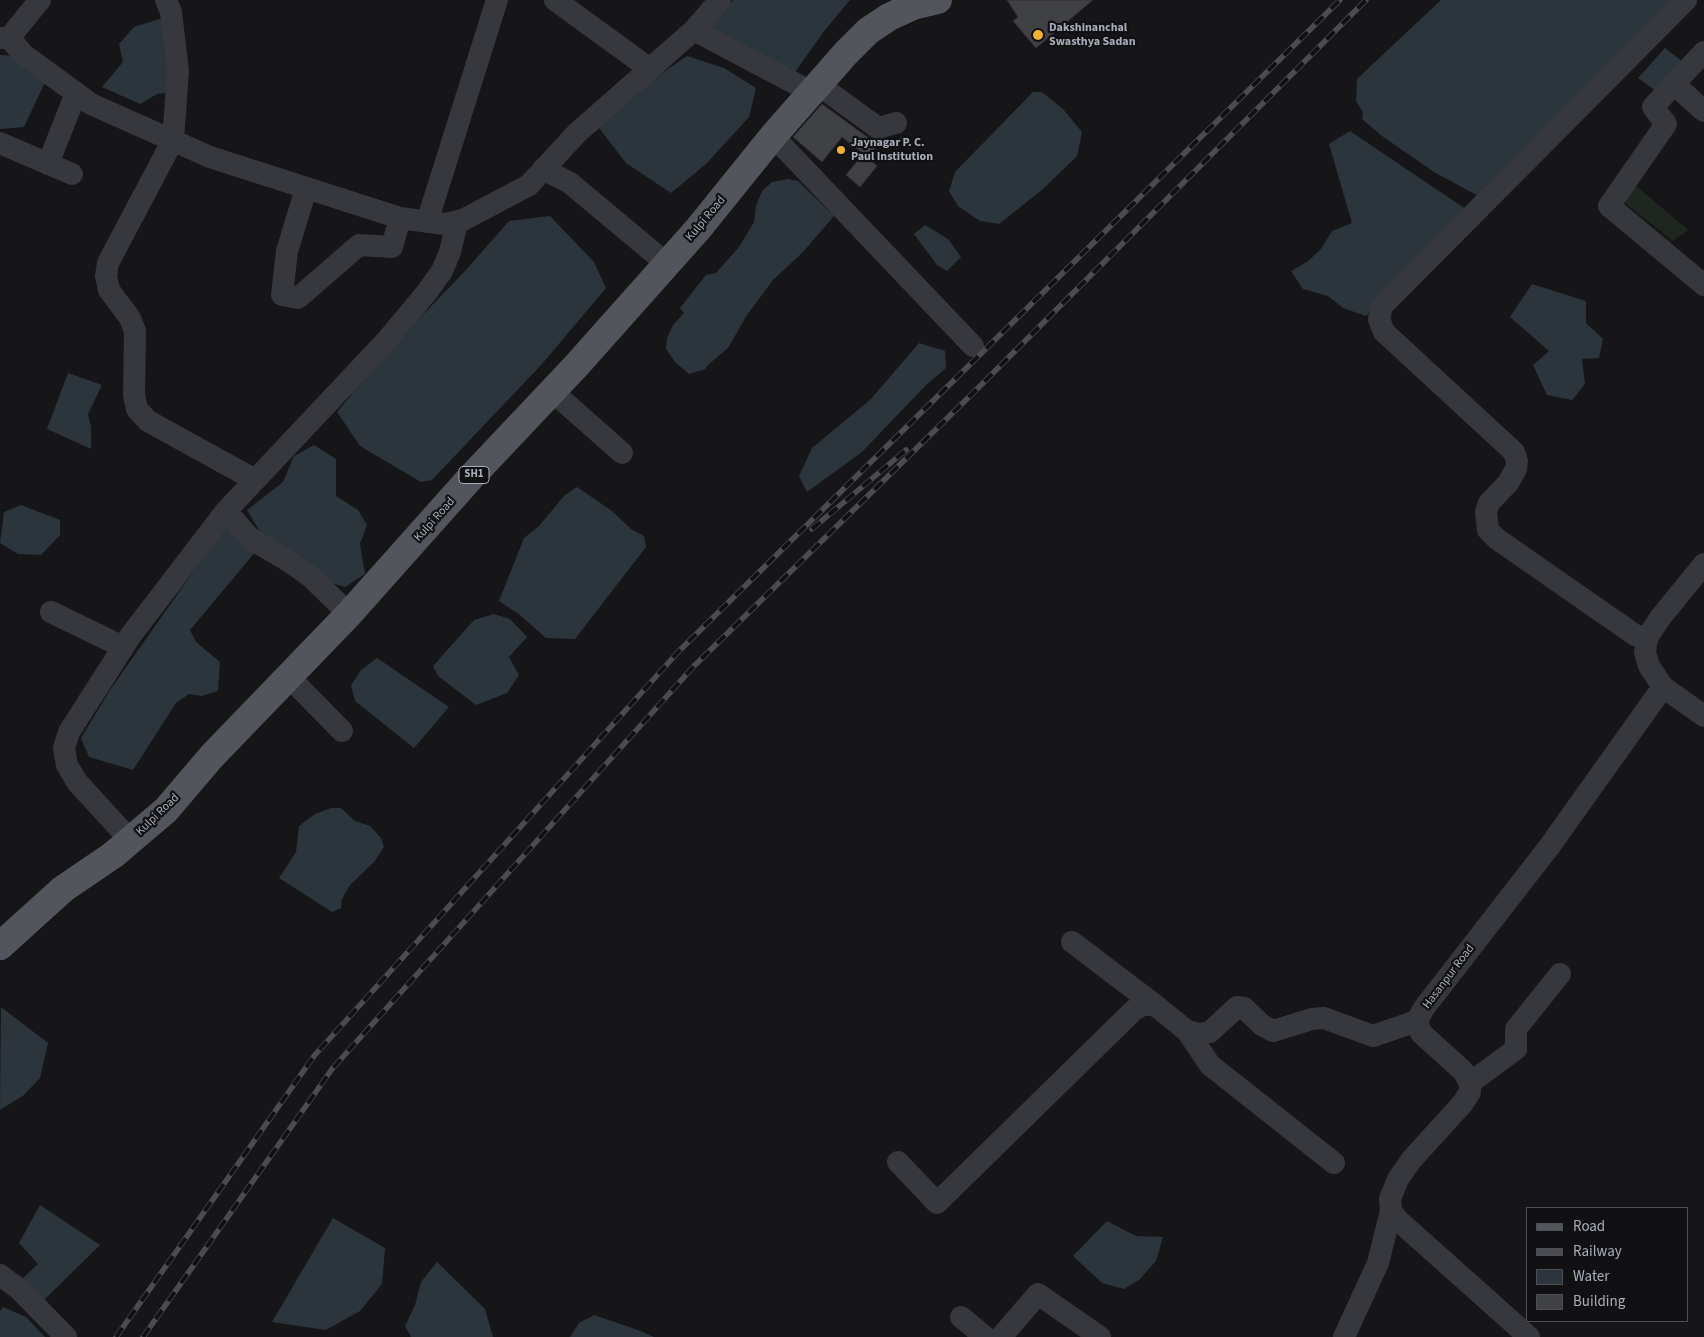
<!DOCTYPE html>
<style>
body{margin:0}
#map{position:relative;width:1704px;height:1337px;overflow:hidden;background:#161618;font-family:"Source Sans 3",sans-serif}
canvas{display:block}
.legend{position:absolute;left:1526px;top:1207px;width:162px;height:115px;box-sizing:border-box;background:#111113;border:1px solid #4d4f55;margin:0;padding:6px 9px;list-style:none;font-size:15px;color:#a8adb8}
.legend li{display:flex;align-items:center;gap:10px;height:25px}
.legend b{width:25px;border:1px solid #4d4f55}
</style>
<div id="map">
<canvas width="1704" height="1337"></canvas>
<ul class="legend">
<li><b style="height:6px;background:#53555c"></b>Road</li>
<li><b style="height:6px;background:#4a4c52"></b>Railway</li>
<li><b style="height:14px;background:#2c353c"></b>Water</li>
<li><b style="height:14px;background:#404145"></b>Building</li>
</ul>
</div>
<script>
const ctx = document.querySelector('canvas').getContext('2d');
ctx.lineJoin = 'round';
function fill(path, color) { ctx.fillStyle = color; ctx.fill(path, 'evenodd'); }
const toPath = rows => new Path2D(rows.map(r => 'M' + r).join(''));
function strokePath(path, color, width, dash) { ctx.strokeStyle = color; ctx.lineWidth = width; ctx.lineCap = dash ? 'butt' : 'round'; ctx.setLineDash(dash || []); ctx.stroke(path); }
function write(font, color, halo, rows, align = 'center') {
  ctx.font = font + ' "Source Sans 3",sans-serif'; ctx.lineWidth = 4.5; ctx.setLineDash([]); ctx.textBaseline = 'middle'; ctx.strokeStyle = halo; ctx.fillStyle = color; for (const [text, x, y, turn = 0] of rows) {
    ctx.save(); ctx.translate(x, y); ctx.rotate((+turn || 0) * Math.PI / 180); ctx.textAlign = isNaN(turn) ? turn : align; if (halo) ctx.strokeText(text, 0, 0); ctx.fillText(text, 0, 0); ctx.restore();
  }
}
const green = toPath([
 [1635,185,1688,230,1673,241,1625,203]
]);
const water = toPath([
 [733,0,850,0,825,30,795,72,710,26],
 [1441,0,1675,0,1482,198,1434,172,1382,136,1362,119,1363,112,1356,101,1357,79],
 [166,17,172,92,157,94,140,104,102,87,123,62,119,44,134,27],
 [1665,48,1683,62,1656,91,1638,78],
 [0,55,18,56,47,78,24,127,0,129],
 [687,56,724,68,756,88,749,117,706,164,671,193,626,163,599,128,643,86],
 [1033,92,1042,92,1063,109,1082,132,1077,156,1043,189,999,224,980,221,958,206,949,191,955,172],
 [1350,131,1470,212,1366,316,1343,308,1328,296,1303,289,1291,271,1307,262,1321,249,1332,231,1352,223,1329,144],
 [788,179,798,181,834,216,803,252,773,280,747,315,728,348,709,364,705,369,689,374,676,363,666,349,667,338,673,325,684,313,680,308,706,275,716,273,739,247,754,222,756,206,762,191,772,182],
 [550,216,594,262,606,288,542,364,432,480,421,482,360,446,337,412,384,355,465,271,509,221],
 [925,225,948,239,961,257,947,271,937,265,914,234],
 [1532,284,1586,301,1586,323,1603,339,1599,358,1582,359,1585,384,1572,400,1547,395,1533,365,1549,351,1510,317],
 [919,343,945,351,946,368,926,385,862,452,807,492,799,476,812,448,871,399],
 [68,373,102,385,88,414,91,427,91,449,47,429],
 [314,445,336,459,336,496,358,510,367,525,360,544,365,574,345,587,332,583,262,535,247,510,283,482,294,456],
 [577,487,612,511,631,529,644,536,646,547,575,639,546,638,520,615,499,601,524,538,539,526,564,496],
 [21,505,60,520,60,535,41,555,18,554,0,543,4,512],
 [227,524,256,551,190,630,196,642,220,662,218,691,202,696,189,694,176,703,133,770,89,757,81,738,110,690],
 [494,614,510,619,527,637,509,657,519,675,507,693,476,705,438,676,433,666,474,620],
 [377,658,449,707,414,748,355,701,351,685,361,670],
 [331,808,341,808,355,821,370,826,381,838,384,847,374,862,350,885,342,899,341,908,332,912,279,878,296,852,299,826,315,814],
 [1,1007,48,1043,40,1078,24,1095,0,1110],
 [40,1205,100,1245,43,1301,23,1278,38,1264,19,1243],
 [333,1218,385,1248,382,1284,360,1311,326,1330,272,1322],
 [1107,1221,1136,1236,1163,1237,1156,1261,1139,1280,1124,1289,1102,1283,1073,1256],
 [437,1262,485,1309,493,1337,411,1337,405,1326,415,1305,421,1282],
 [3,1307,26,1317,45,1337,0,1337,0,1311],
 [594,1315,638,1330,654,1337,570,1337,579,1323]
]);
const building = toPath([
 [1007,0,1093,0,1036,48,1013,21,1018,17,1007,0],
 [822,104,870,139,880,142,868,157,842,137,822,162,793,137,822,104],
 [863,154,877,166,860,187,846,175,863,154]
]);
const minor = toPath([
 [166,0,171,12,178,71,173,140,108,263,106,276,109,290,130,318,135,331,134,395,137,409,148,421,255,480],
 [555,0,650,69],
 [694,30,813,93],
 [0,38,9,38,24,55,91,104,210,157,400,218,445,224,463,220,529,185,577,133,694,30,720,0],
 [9,38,40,0],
 [1674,84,1704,52],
 [819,85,878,128,896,123],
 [1704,111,1674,84,1653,107,1666,124,1609,206,1704,285],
 [773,136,973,346],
 [0,143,72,174],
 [48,164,76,93],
 [543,169,570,183,667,264],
 [306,189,287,251,282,295,298,298,359,245,392,247,400,218],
 [427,222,497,0],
 [552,391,622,453],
 [226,511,250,538,290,562,311,577,349,614],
 [1704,564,1660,618,1647,638,1645,652,1649,666,1663,687,1704,716],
 [51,612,123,647],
 [1647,638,1635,635,1497,539,1488,530,1486,512,1489,503,1508,483,1516,469,1517,461,1514,452,1384,332,1379,319,1382,306,1686,0],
 [288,676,342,731],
 [131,841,77,782,67,765,64,748,69,732,131,635,226,511,387,340,427,292,442,271,450,252,457,222],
 [1072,942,1155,1005],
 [1187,1031,1210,1065,1334,1163],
 [1470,1083,1516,1049,1516,1029,1560,974],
 [898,1162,937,1203,1134,1010,1143,1005,1155,1005,1187,1031,1199,1034,1210,1032,1237,1007,1244,1008,1262,1025,1273,1031,1312,1019,1324,1018,1373,1036,1417,1021],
 [0,1275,19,1289,66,1337],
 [961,1317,985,1337],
 [1001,1337,1038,1294,1100,1337],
 [1344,1337,1378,1263,1391,1211],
 [1529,1337,1399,1221,1391,1211,1390,1199,1398,1179,1412,1159,1463,1103,1470,1092,1470,1083,1463,1071,1421,1033,1417,1021,1424,1008,1549,847,1663,687]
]);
const major = toPath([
 [0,946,63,889,113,855,166,810,212,756,349,614,472,476,576,366,698,229,773,136,846,53,868,31,889,17,913,6,938,0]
]);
const rail = toPath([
 [812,529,906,450],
 [116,1337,314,1056,679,651,1340,0],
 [143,1337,332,1069,694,666,973,393,1366,0]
]);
const markers = [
 [1038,35,6,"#f2b134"],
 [841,150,5,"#f2b134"]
];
const shields = [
 [474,475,30]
];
const shieldNames = [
 ["SH1",474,475]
];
const poiNames = [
 ["Dakshinanchal",1049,28],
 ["Swasthya Sadan",1049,42],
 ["Jaynagar P. C.",851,143],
 ["Paul Institution",851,157]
];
const streetNames = [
 ["Kulpi Road",706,219,-50],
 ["Kulpi Road",435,520,-48],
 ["Kulpi Road",158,815,-44],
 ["Hasanpur Road",1449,977,-53]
];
fill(green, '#1e261f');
fill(water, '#2c353c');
fill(building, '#404145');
strokePath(building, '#303034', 1);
strokePath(minor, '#37383d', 22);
strokePath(major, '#53555c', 28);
strokePath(rail, '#4a4c52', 5.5);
strokePath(rail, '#111113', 4, [11]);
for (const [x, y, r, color] of markers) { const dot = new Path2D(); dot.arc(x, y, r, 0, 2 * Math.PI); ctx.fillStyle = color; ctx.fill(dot); strokePath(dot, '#111113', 2); }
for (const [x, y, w] of shields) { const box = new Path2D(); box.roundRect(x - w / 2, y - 8.5, w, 17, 4); ctx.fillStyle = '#111113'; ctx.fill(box); strokePath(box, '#a8adb8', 1); }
write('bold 11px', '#a8adb8', null, shieldNames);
write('bold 12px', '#a8adb8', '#111113', poiNames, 'left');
write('12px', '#a8adb8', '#111113', streetNames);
</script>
